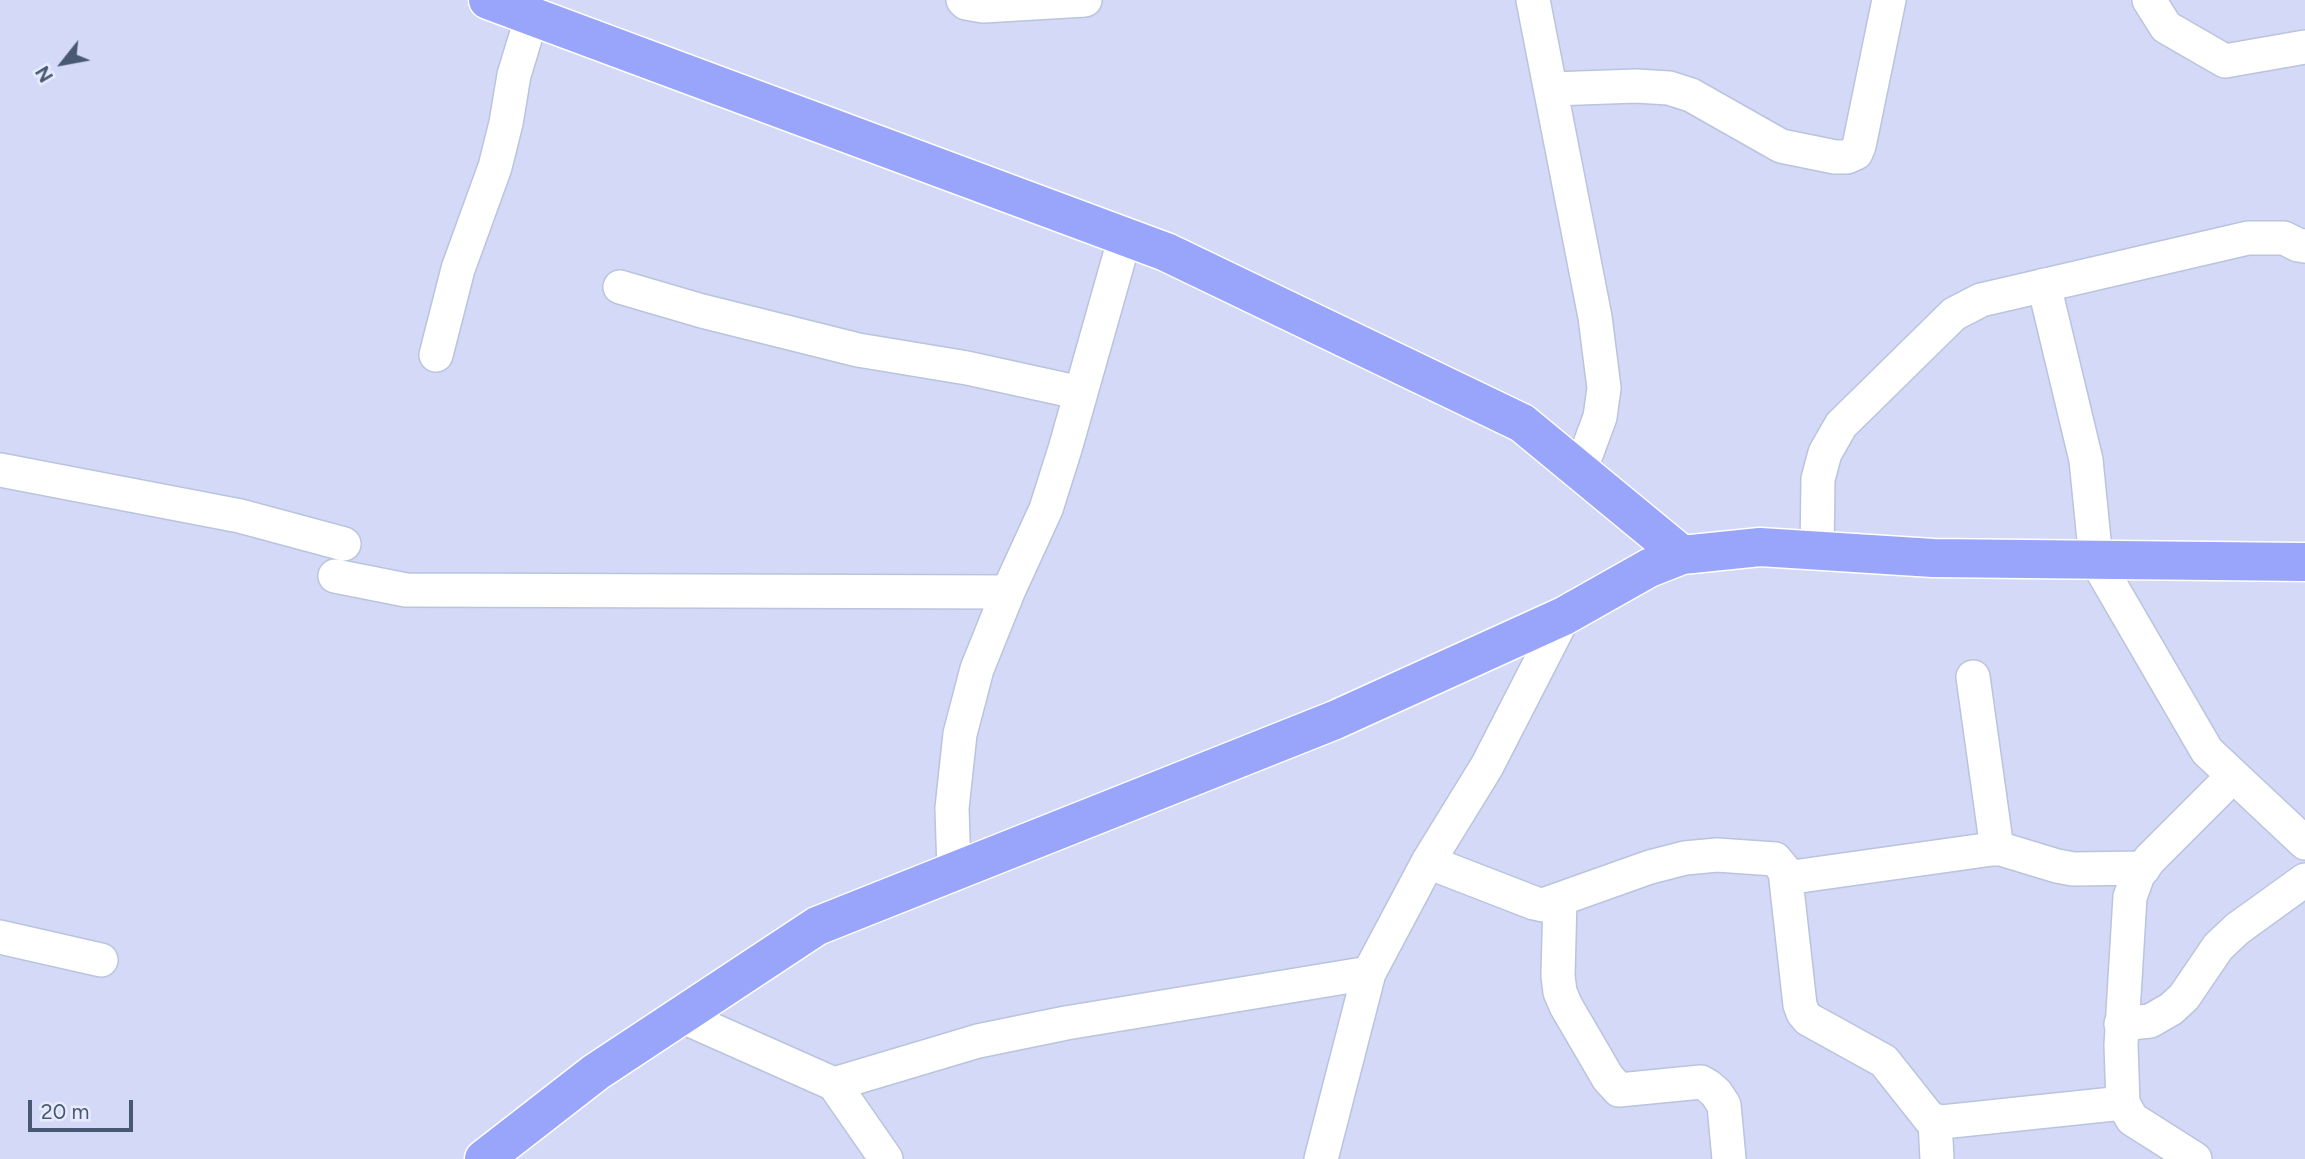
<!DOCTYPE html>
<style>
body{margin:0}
#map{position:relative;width:2305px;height:1159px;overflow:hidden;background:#e1e5fc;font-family:Figtree,sans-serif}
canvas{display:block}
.north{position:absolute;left:28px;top:28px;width:70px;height:70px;-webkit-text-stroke:5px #e8ebff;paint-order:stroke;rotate:239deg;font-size:19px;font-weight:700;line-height:28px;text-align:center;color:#485973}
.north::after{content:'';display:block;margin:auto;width:24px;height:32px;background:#485973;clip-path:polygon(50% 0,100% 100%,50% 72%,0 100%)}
.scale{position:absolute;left:28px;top:1100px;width:105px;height:32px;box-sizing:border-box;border:4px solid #485973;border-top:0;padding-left:9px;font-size:21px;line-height:24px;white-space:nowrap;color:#485973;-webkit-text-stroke:5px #e8ebff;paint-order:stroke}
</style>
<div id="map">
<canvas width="2305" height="1159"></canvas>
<div class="north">N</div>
<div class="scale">20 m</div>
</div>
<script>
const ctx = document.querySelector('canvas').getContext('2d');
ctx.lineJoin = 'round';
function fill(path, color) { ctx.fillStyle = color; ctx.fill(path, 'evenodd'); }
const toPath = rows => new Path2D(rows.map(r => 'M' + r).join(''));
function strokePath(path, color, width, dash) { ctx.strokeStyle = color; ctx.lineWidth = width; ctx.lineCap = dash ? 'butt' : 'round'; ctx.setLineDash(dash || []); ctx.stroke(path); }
const residential = toPath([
 [0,0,2305,0,2305,1159,0,1159]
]);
const street = toPath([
 [963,0,966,3,983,6,1085,0],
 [1533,0,1595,317,1604,388,1600,417,1580,471],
 [2149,0,2166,27,2225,61,2305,47],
 [1552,89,1636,86,1669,88,1691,95,1781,146,1835,157,1847,157,1856,153,1859,146,1889,0],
 [2044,285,2086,460,2096,560,2207,751,2305,843],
 [620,287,702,311,858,350,967,368,1081,393],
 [436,355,458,269,495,167,506,123,514,75,532,16],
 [0,470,240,516,344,544],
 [1817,551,1818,479,1825,453,1841,425,1954,314,1981,300,2248,238,2284,238,2298,245,2305,246],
 [335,576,406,590,1008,592],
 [1973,677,1997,849],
 [1428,862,1534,903,1543,905,1650,867,1685,858,1717,855,1775,859,1785,871,1800,1005,1803,1013,1808,1019,1884,1061,1930,1119,1942,1122,2123,1103],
 [954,871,952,808,960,734,977,669,1008,592,1046,509,1065,449,1125,237],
 [1786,878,1992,849,2001,849,2057,866,2073,869,2144,868],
 [1560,899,1558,976,1560,992,1566,1006,1608,1078,1619,1090,1701,1082,1708,1086,1716,1093,1724,1105,1729,1159],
 [0,937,101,960],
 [681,1016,834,1084,886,1159],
 [2121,1024,2150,1021,2171,1009,2184,997,2218,947,2237,929,2305,880],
 [834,1084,978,1041,1066,1023,1369,973],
 [1935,1121,1937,1159],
 [1321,1159,1369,973,1428,862,1487,766,1564,616],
 [2195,1159,2132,1119,2123,1103,2121,1045,2130,897,2138,875,2150,859,2233,776]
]);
const primary = toPath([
 [488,0,1166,252,1522,423,1682,555],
 [484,1159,596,1072,817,926,1335,720,1564,616,1649,568,1682,555,1760,547,1933,558,2305,562]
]);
fill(residential, '#d3d9f6');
strokePath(street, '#bac4dd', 36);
strokePath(primary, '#fff', 41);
strokePath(street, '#fff', 33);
strokePath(primary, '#99a4fb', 38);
</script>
